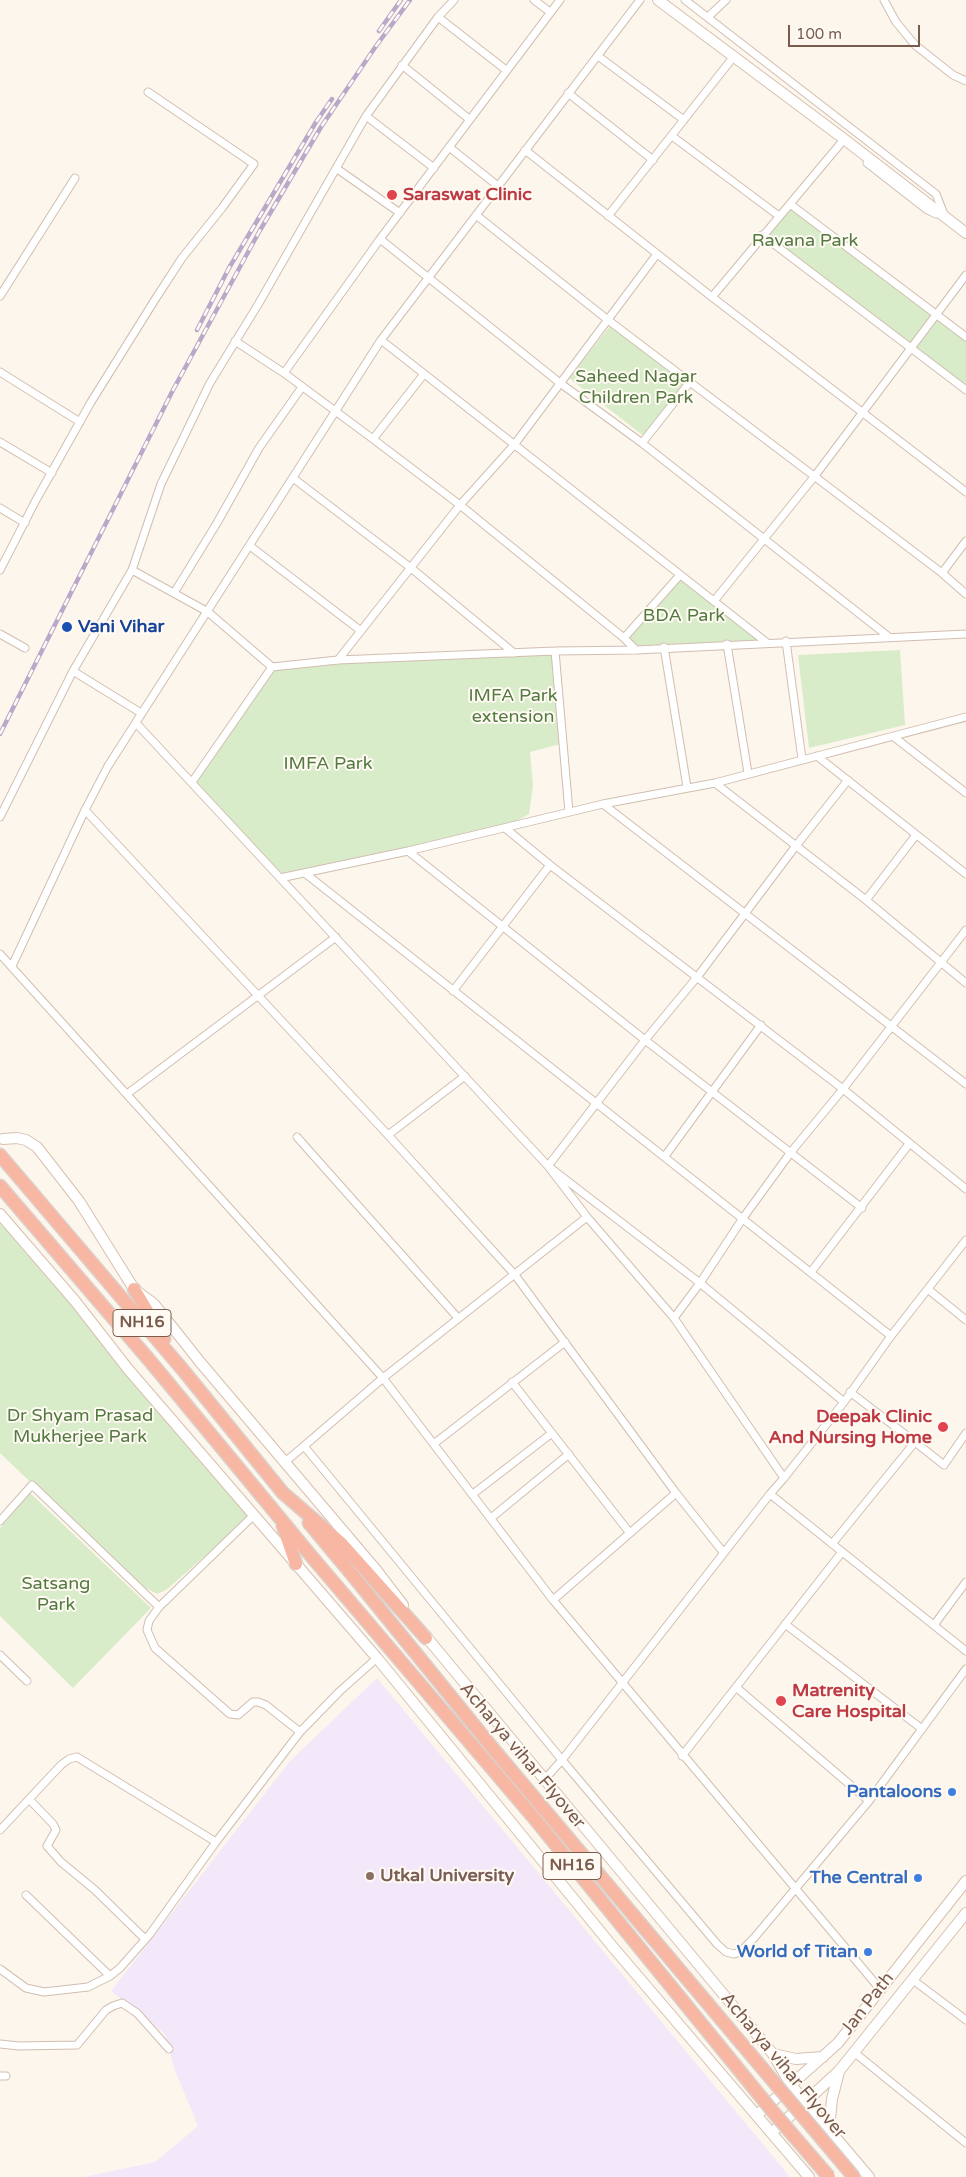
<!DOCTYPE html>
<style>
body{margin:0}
#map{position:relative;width:966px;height:2177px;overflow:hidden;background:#fdf6ec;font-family:"Varela Round",sans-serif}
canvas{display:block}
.scale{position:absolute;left:788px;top:25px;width:132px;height:22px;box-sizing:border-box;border:2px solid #7a5c4d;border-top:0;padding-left:6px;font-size:15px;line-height:18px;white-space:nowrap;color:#7a5c4d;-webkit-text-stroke:4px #fffaf3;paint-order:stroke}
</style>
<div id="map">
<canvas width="966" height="2177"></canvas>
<div class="scale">100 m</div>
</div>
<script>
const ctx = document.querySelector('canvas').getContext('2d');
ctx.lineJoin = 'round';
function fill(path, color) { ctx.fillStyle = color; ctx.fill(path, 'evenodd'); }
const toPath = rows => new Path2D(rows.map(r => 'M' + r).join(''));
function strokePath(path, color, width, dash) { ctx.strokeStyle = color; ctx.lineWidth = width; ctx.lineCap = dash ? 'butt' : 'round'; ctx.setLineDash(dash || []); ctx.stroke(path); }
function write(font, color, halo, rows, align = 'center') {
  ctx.font = font + ' "Varela Round",sans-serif'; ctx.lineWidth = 4; ctx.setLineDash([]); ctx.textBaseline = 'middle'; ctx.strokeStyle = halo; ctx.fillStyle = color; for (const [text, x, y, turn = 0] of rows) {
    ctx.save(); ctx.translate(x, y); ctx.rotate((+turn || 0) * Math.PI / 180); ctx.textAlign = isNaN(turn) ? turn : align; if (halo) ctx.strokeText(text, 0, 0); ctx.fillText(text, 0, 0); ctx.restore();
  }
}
const education = toPath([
 [377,1678,790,2177,84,2177,155,2162,198,2126,174,2068,165,2034,111,1991,290,1761]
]);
const green = toPath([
 [790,203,966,335,966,390,762,235],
 [610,326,687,384,645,437,569,378],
 [680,575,766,642,636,650,624,638],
 [900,650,905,725,809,748,798,655],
 [555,651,564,743,530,752,533,787,529,814,505,828,280,878,192,782,272,667],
 [0,1218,252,1515,166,1590,157,1594,135,1582,0,1453],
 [30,1493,151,1608,73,1688,0,1616,0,1528]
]);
const street = toPath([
 [454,0,438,17,366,116,259,303,210,383,161,484,132,570,208,612,272,667,338,660,555,651,636,650,966,634],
 [534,0,550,12],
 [685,0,936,194,945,217],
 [884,0,896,22,915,45,953,75,966,81],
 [438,17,506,70],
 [708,17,726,0],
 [598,56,684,120],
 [402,65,469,119],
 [568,93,653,160],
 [366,116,434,168],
 [672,136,779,216],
 [449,147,498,186],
 [525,150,712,297,966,492],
 [867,163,926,209,936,214],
 [336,168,400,213],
 [790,204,966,337],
 [476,215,608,320,942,573,966,594],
 [608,216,731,60],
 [762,235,966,390],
 [380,239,560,383,642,443,889,637],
 [0,296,75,178],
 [712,297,841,143],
 [381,340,766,642],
 [235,341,284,373,373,439,460,505,624,638,636,650],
 [0,372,80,422],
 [284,373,380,239,560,0],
 [373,439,424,374],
 [0,442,52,473],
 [642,443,690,382],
 [293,478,411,568,514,653],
 [0,508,25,523],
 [250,546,361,631],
 [0,570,36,500,91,402,156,298,182,258,222,208,254,164,148,92],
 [942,573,966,541],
 [174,593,217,523,259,448,302,387],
 [714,601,814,477,966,275],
 [0,634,25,648],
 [624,638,680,575],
 [786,641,802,759],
 [727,644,748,773],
 [664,647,687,787],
 [555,651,569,812],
 [338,660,460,505,514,445,657,254],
 [73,671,132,570],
 [136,723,548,1166,587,1217,674,1318,784,1478,770,1494],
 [894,737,966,793],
 [817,756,966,874],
 [192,782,272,667],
 [715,783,866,900,966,983],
 [603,804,966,1084],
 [85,810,388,1135,515,1275,676,1493,723,1552],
 [0,817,73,671,141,713],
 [505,828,550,865,843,1089,966,1189],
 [408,851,645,1040,862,1208],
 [306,874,891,1336],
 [280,878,408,851,603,804,715,783,966,717],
 [866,900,916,835],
 [0,954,383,1378,553,1600,880,1989],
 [12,966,85,810,108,766,381,340,640,0],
 [453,991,550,865],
 [127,1094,336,937],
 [388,1135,465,1076],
 [297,1137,458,1318],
 [665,1156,761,1025],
 [587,1217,383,1378,304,1446,562,1760,770,1494,966,1651],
 [811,1272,909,1144],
 [929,1290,966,1320],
 [674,1318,700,1283,743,1218,791,1152,843,1089,966,930],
 [512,1382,629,1532],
 [844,1402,700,1283,548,1166,645,1040,698,976,795,847,848,780],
 [915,1442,944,1465,966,1433],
 [435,1443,565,1342],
 [285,1462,304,1446],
 [784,1478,844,1402,891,1336,966,1240],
 [473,1494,552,1433],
 [254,1515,159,1607,149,1621,147,1630,155,1648,230,1714,238,1715,253,1702,258,1702,266,1705,300,1732],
 [491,1518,569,1454],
 [0,1521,32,1485,159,1607],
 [832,1544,915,1442,850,1392],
 [553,1600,676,1493],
 [785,1624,922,1729],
 [934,1625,966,1582],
 [0,1655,27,1681],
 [737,1688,869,1801],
 [682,1756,842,1552],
 [544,1780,562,1760,717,1944,726,1952,734,1954,740,1952,754,1938,869,1801,966,1669],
 [29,1799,53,1824,56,1830,47,1846,61,1862,95,1890,145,1939],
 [0,1830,61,1765,69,1759,77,1757,216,1842],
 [26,1895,110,1976],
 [0,1969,26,1988,44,1992,88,1987,110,1976,120,1968,150,1934,216,1842,300,1732,340,1691,377,1658],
 [913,1980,966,2020],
 [0,2044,19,2046,77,2045,106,2010,113,2006,122,2003,137,2013,169,2049],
 [855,2053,966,2143],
 [0,2076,6,2076]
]);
const secondary = toPath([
 [658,0,840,136,966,233],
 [3,1139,17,1138,26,1140,37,1147,79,1201,134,1289,154,1304,200,1362,377,1571,403,1605],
 [0,1214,75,1301,128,1369,377,1658,612,1946,809,2177],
 [423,1633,773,2054,791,2085,869,2177],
 [773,2054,796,2059,823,2057],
 [757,2115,838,2043,966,1881],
 [777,2128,839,2071,966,1913],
 [829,2129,832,2099,839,2072]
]);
const highway = toPath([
 [0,1155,183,1370,283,1493,341,1543,426,1638],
 [0,1186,150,1361,312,1557],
 [134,1289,164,1339],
 [309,1523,354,1577],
 [283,1526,296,1564]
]);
const rail = toPath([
 [379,31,401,0],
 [197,330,229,268,316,122,332,99],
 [0,734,173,390,259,232,321,127,376,46,410,0]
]);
const highwayBridge = toPath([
 [312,1557,534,1818,774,2113,829,2177],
 [354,1577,495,1751,854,2177]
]);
const markers = [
 [392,195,6,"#e0444e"],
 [67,627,6,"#1a4fb4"],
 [943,1427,6,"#e0444e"],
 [781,1701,6,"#e0444e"],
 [952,1792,5,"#3f7fe0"],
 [370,1876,5,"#8d6e63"],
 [918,1878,5,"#3f7fe0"],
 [868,1952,5,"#3f7fe0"]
];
const shields = [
 [142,1323,58],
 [572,1866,58]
];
const shieldNames = [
 ["NH16",142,1323],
 ["NH16",572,1866]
];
const healthNames = [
 ["Saraswat Clinic",403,195],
 ["Deepak Clinic",932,1417,"right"],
 ["And Nursing Home",932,1438,"right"],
 ["Matrenity",792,1691],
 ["Care Hospital",792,1712]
];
const parkNames = [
 ["Ravana Park",805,241],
 ["Saheed Nagar",636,377],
 ["Children Park",636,398],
 ["BDA Park",684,616],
 ["IMFA Park",513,696],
 ["extension",513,717],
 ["IMFA Park",328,764],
 ["Dr Shyam Prasad",80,1416],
 ["Mukherjee Park",80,1437],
 ["Satsang",56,1584],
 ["Park",56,1605]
];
const transitNames = [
 ["Vani Vihar",78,627]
];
const streetNames = [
 ["Acharya vihar Flyover",522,1756,50],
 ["Jan Path",868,2004,-52],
 ["Acharya vihar Flyover",783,2066,50]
];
const shopNames = [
 ["Pantaloons",942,1792],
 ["The Central",908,1878],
 ["World of Titan",858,1952]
];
const educationNames = [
 ["Utkal University",380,1876]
];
fill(education, '#f3e8fa');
fill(green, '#d8ecc9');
strokePath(street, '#d1beb0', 9);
strokePath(secondary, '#d6c0b0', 12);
strokePath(highway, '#dad1cd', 15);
strokePath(street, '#fff', 7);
strokePath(secondary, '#fff', 10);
strokePath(highway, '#f7b7a3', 12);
strokePath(rail, '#b9a8c9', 4.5);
strokePath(rail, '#fffaf3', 2.5, [8]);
strokePath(highwayBridge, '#dad1cd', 15, []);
strokePath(highwayBridge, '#f7b7a3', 12);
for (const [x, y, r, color] of markers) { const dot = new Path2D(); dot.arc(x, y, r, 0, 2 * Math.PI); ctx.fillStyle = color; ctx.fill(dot); strokePath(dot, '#fffaf3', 2); }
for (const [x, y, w] of shields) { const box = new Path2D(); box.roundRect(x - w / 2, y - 13.5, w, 27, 4); ctx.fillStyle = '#fffaf3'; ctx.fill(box); strokePath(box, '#7a5c4d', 1); }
write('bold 16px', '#7a5c4d', null, shieldNames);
write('bold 18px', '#be3a42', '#fffaf3', healthNames, 'left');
write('18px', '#537a41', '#fffaf3', parkNames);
write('bold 18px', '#164399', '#fffaf3', transitNames, 'left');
write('18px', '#7a5c4d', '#fffaf3', streetNames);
write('bold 18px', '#366cbe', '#fffaf3', shopNames, 'right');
write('bold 18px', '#785e54', '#fffaf3', educationNames, 'left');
</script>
